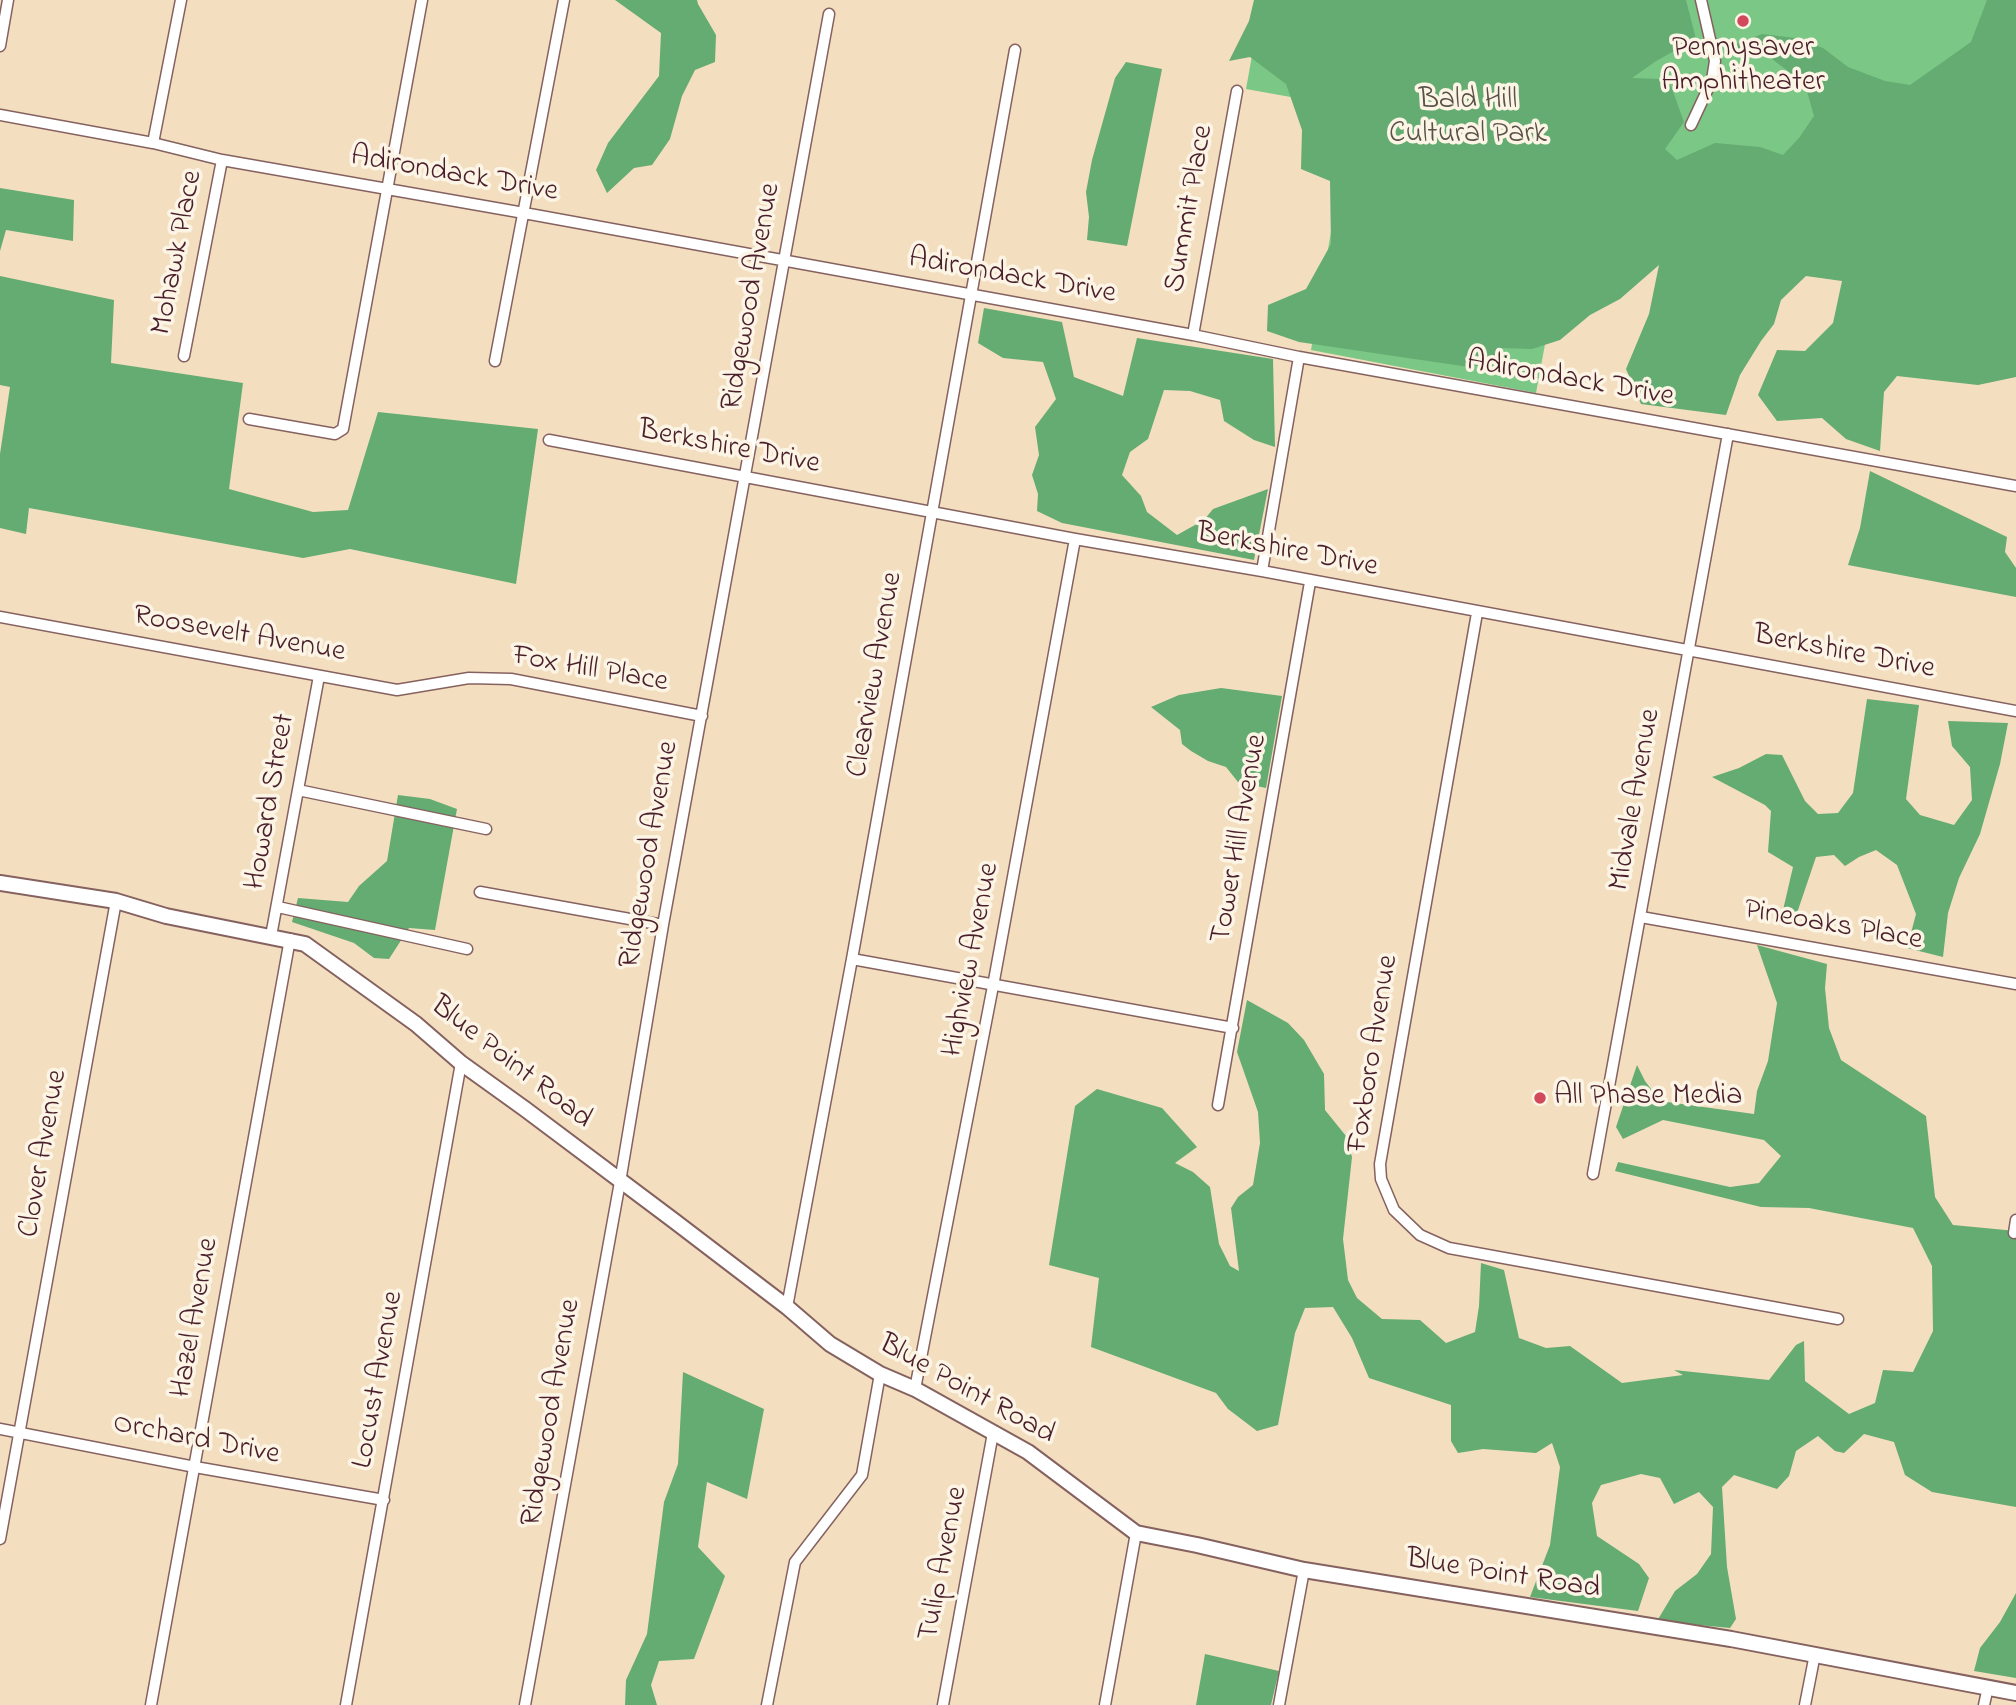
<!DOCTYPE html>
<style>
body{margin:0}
canvas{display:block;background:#f3dec0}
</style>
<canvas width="2016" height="1705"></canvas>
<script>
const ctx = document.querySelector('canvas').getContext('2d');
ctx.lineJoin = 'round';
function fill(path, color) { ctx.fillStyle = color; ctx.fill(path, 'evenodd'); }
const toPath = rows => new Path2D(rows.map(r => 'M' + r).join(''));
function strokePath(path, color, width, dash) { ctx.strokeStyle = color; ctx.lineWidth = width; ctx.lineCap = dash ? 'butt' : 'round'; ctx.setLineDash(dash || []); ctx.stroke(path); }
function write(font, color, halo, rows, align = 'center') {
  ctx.font = font + ' "Indie Flower",sans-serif'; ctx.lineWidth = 7; ctx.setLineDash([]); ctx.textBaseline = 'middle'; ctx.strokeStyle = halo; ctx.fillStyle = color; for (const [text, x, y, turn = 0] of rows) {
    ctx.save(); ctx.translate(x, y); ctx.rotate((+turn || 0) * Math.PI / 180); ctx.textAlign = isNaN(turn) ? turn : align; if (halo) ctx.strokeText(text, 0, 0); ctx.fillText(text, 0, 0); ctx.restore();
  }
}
const green = toPath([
 [1262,0,2016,0,2016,226,1582,144,1536,393,1311,350,1352,108,1246,89]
]);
const forest = toPath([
 [615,0,697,0,698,4,716,35,715,62,695,70,682,96,670,139,652,165,634,168,607,193,596,170,608,143,659,76,661,33],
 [1254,0,1686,0,1696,39,1656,61,1632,78,1662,79,1671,86,1684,122,1665,149,1677,160,1715,143,1760,147,1783,155,1799,138,1814,116,1805,84,1772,59,1731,46,1762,34,1795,38,1823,48,1848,67,1885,81,1910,85,1971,42,1987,0,2016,0,2016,377,1978,385,1897,376,1884,392,1880,451,1846,439,1822,418,1777,421,1758,395,1777,350,1805,351,1833,323,1842,281,1806,276,1781,300,1774,324,1761,341,1740,375,1726,415,1641,404,1626,369,1649,314,1659,265,1620,299,1590,315,1560,340,1532,349,1500,348,1492,363,1469,367,1299,342,1267,331,1268,305,1306,289,1331,244,1330,181,1301,169,1302,130,1286,84,1250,57,1229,61,1249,21],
 [1126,62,1162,69,1127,246,1087,240,1089,217,1086,192,1092,160,1115,78],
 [0,188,74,200,73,241,6,230,0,251],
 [0,276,114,300,111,363,243,383,229,489,313,512,348,510,378,412,538,429,516,584,350,549,303,558,29,508,26,534,0,528,0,454,10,387,0,385],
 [984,308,1062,322,1074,377,1123,396,1137,338,1273,359,1275,447,1254,440,1224,421,1220,400,1190,391,1164,390,1148,439,1130,452,1122,475,1141,496,1147,512,1177,535,1204,520,1213,509,1268,489,1254,560,1062,523,1037,511,1038,494,1032,475,1039,455,1035,427,1056,399,1043,362,1003,358,978,343],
 [1870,471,2007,537,2005,552,2016,568,2016,597,1848,565,1860,528],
 [1221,688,1282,696,1266,788,1238,782,1226,767,1208,761,1191,751,1182,744,1180,730,1151,707,1179,695],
 [1867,699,1919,705,1906,799,1920,815,1954,825,1972,800,1970,767,1952,746,1948,721,2008,723,2000,764,1980,834,1959,878,1948,913,1943,957,1907,948,1916,914,1897,865,1876,850,1859,857,1845,866,1834,855,1816,857,1797,913,1780,923,1793,867,1768,852,1771,811,1765,805,1712,777,1739,768,1766,754,1782,755,1805,801,1818,814,1838,813,1853,793],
 [398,795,430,799,457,809,435,930,409,928,389,959,374,958,354,943,292,922,298,898,348,902,359,886,387,861],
 [1757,945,1827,964,1825,988,1829,1028,1841,1060,1926,1116,1935,1197,1953,1225,2016,1231,2016,1507,1932,1492,1905,1475,1894,1442,1864,1434,1844,1453,1835,1451,1818,1436,1796,1451,1789,1476,1777,1489,1734,1475,1722,1487,1727,1567,1736,1619,1730,1628,1657,1621,1675,1591,1697,1574,1711,1554,1713,1507,1699,1492,1674,1504,1660,1478,1641,1474,1601,1485,1592,1503,1597,1536,1639,1564,1649,1578,1638,1611,1530,1597,1550,1545,1560,1467,1552,1443,1536,1453,1483,1449,1458,1453,1451,1441,1451,1405,1369,1378,1352,1338,1333,1307,1305,1308,1295,1333,1278,1425,1257,1431,1228,1409,1216,1393,1091,1347,1099,1278,1049,1265,1075,1106,1097,1089,1162,1108,1197,1147,1175,1163,1193,1172,1210,1187,1219,1244,1230,1266,1239,1271,1231,1208,1238,1197,1253,1185,1260,1143,1258,1112,1237,1052,1247,1000,1288,1023,1304,1040,1324,1074,1325,1110,1346,1136,1352,1157,1343,1239,1348,1280,1357,1298,1382,1319,1420,1320,1446,1343,1475,1332,1479,1306,1481,1263,1504,1270,1519,1338,1546,1348,1570,1346,1622,1383,1683,1375,1674,1370,1769,1380,1796,1345,1804,1341,1805,1381,1849,1414,1875,1403,1883,1370,1913,1372,1933,1331,1932,1266,1913,1228,1809,1208,1761,1207,1615,1171,1618,1162,1730,1187,1759,1183,1781,1156,1764,1140,1663,1120,1623,1139,1616,1127,1637,1065,1645,1081,1660,1101,1754,1114,1757,1091,1768,1061,1777,1003],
 [683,1372,764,1409,747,1499,707,1482,698,1547,725,1576,694,1659,659,1661,651,1685,657,1705,625,1705,626,1680,647,1634,664,1502,678,1464],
 [2016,1593,2016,1678,1974,1671,1980,1648,2000,1622],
 [1205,1654,1279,1671,1271,1705,1196,1705]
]);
const street = toPath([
 [0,46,8,0],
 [0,115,153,143,222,160,524,213,1193,335,1299,357,2016,486],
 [1691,125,1712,80,1715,61,1701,0],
 [153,143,181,0],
 [1193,335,1237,91],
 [184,356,222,160],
 [495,361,564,0],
 [249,419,335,434,343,429,422,0],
 [549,440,1075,539,1262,571,2016,711],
 [1262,571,1299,357],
 [1477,613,1384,1141,1380,1164,1381,1179,1394,1210,1420,1235,1449,1248,1838,1319],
 [0,617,397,690,469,678,511,679,702,716],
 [298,790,486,829],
 [480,892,663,925],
 [278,907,467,949],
 [1641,917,2016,984],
 [271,936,319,676],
 [852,959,1233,1028],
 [1218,1105,1310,582],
 [1593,1174,1728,434],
 [2014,1233,2016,1220],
 [787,1307,852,959,1015,50],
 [915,1389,993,986,1075,539],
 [0,1429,195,1467,384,1500],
 [0,1539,116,901],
 [151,1705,290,939],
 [346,1705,461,1063],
 [525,1705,620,1182,663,925,829,14],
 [767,1705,795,1562,862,1475,880,1374],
 [943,1705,993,1433],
 [1105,1705,1136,1533],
 [1279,1705,1304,1570],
 [1805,1705,1815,1654],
 [1984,1705,1988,1687]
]);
const secondary = toPath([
 [0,883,116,901,166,916,305,944,416,1024,461,1063,525,1109,673,1220,787,1307,830,1344,880,1374,915,1389,1028,1452,1136,1533,1197,1545,1304,1570,1731,1639,2016,1693]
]);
const markers = [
 [1743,21,7,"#d1495b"],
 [1540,1098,7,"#d1495b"]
];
const poiNames = [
 ["Pennysaver",1743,50],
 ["Amphitheater",1743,84],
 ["All Phase Media",1554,1098,"left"]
];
const parkNames = [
 ["Bald Hill",1468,102],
 ["Cultural Park",1468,136]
];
const streetNames = [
 ["Adirondack Drive",454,176,10],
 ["Summit Place",1191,209,-80],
 ["Mohawk Place",179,253,-79],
 ["Adirondack Drive",1012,278,10],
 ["Ridgewood Avenue",753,297,-80],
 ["Adirondack Drive",1570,381,10],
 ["Berkshire Drive",729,449,11],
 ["Berkshire Drive",1287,552,11],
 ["Roosevelt Avenue",239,636,10],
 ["Berkshire Drive",1844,654,11],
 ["Fox Hill Place",590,671,10],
 ["Clearview Avenue",877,675,-80],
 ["Midvale Avenue",1637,800,-80],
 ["Howard Street",272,802,-80],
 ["Tower Hill Avenue",1241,839,-80],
 ["Ridgewood Avenue",651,855,-80],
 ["Pineoaks Place",1833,927,10],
 ["Highview Avenue",973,960,-79],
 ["Foxboro Avenue",1375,1054,-81],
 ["Blue Point Road",510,1064,38],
 ["Clover Avenue",45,1154,-80],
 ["Hazel Avenue",197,1318,-80],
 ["Locust Avenue",380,1380,-80],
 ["Blue Point Road",966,1391,29],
 ["Ridgewood Avenue",553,1413,-80],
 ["Orchard Drive",196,1441,11],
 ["Tulip Avenue",945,1564,-79],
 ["Blue Point Road",1503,1576,9]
];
fill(green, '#7bc785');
fill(forest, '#64ac72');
strokePath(street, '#85625f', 13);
strokePath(secondary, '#85625f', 18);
strokePath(street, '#fff', 10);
strokePath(secondary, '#fff', 14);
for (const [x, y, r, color] of markers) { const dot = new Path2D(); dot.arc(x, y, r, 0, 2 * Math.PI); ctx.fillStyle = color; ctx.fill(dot); strokePath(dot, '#fcf5e5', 2.5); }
write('30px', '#4a1f2b', '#fcf5e5', poiNames);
write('30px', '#595146', '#fcf5e5', parkNames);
write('30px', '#4a1f2b', '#fcf5e5', streetNames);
</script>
